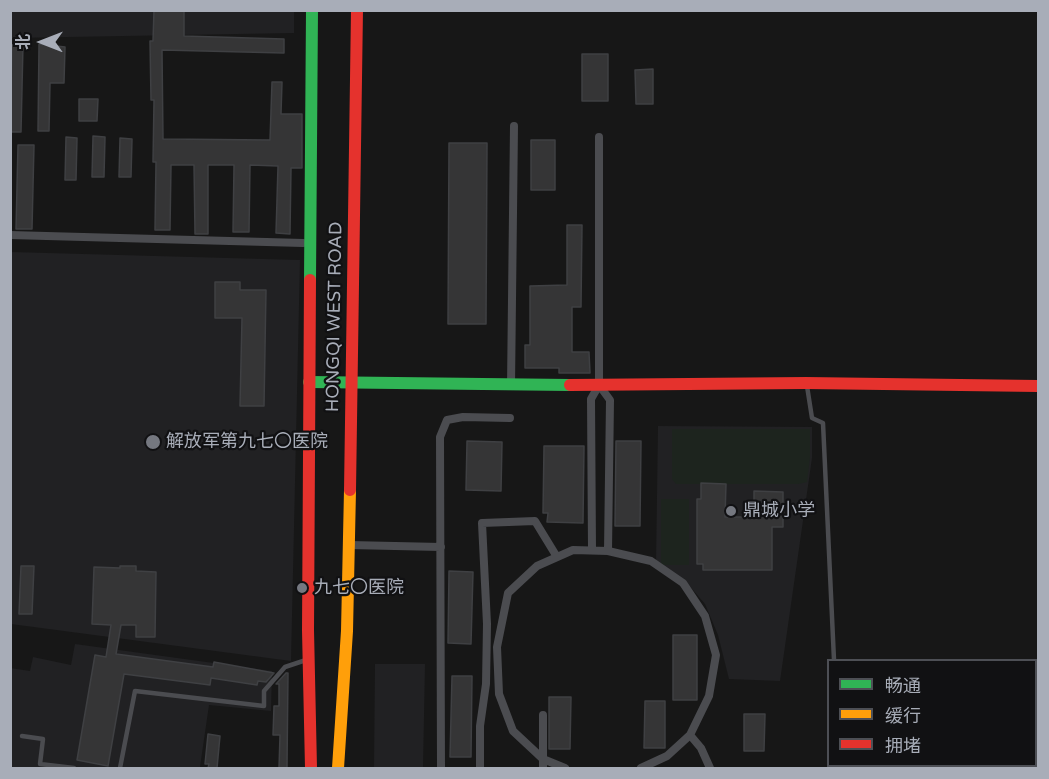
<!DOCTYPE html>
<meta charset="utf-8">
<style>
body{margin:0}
#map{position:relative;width:1049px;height:779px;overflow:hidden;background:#171717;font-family:"Varela Round","Noto Sans SC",sans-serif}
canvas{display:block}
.frame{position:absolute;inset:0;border:12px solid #a8adb8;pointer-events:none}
.legend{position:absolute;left:827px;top:659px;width:210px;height:108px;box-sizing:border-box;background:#111113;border:2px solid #4d4f55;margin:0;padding:8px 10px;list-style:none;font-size:18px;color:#a8adb8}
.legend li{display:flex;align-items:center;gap:12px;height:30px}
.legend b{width:30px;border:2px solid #4d4f55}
.north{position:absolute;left:12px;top:12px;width:60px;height:60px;-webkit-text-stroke:4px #111113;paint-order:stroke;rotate:270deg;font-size:16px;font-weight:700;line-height:24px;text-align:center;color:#a8adb8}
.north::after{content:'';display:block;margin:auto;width:21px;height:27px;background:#a8adb8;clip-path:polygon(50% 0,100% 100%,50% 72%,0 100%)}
</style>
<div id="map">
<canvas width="1049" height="779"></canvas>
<div class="frame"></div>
<ul class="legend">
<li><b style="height:8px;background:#30b455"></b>畅通</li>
<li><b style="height:8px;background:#ff9f0a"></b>缓行</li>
<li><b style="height:8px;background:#e5322d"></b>拥堵</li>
</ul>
<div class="north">北</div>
</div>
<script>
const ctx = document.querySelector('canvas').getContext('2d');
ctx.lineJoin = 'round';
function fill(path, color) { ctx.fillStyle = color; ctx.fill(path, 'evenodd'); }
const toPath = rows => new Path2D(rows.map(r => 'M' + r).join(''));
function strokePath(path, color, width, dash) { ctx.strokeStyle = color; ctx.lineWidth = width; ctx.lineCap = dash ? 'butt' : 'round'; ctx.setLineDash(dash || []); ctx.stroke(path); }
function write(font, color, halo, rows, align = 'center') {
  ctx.font = font + ' "Varela Round","Noto Sans SC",sans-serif'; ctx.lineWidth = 4.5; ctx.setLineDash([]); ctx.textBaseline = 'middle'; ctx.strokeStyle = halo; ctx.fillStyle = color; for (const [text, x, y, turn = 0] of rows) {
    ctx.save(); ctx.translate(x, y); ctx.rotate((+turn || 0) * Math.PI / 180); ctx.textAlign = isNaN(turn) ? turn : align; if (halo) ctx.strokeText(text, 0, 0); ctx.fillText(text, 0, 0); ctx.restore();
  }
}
const built = toPath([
 [10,11,294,11,294,33,11,38],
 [11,252,300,260,291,661,11,624],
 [658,426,812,427,812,458,780,681,729,679,718,635,705,604,687,583,656,564],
 [75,644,272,671,271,711,209,705,200,767,207,768,11,768,10,668,30,671,33,657,71,665],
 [375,664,425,664,423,768,374,768]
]);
const green = toPath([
 [672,429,810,429,810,457,807,482,798,484,676,484,672,479],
 [661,499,689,499,689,565,661,565]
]);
const building = toPath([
 [154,10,184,10,184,36,284,39,284,53,162,50,163,139,270,140,272,82,282,82,281,114,302,114,302,168,291,168,290,234,276,233,278,166,250,165,249,232,233,232,234,165,208,165,208,234,195,234,194,165,171,165,170,230,155,230,156,162,153,162,154,100,151,100,150,41,153,41,154,10],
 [39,44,65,47,64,83,50,83,49,131,38,131,39,44],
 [12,45,23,45,21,132,10,132,12,45],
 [582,54,608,54,608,101,582,101,582,54],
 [653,69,653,104,636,104,635,70,653,69],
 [79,99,98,99,97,121,79,121,79,99],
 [93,136,105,137,104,177,92,177,93,136],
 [66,137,77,138,76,180,65,180,66,137],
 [120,138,132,139,131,177,119,177,120,138],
 [531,140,555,140,555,190,531,190,531,140],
 [449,143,487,143,486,324,448,324,449,143],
 [18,145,34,145,32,229,16,229,18,145],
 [567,225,582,225,581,307,572,307,572,352,589,352,590,373,559,373,559,368,525,368,525,345,530,345,530,286,567,285,567,225],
 [215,282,240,282,240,290,266,290,264,406,240,406,242,318,215,318,215,282],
 [467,441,502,442,501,491,466,490,467,441],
 [616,441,641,441,640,526,615,526,616,441],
 [544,446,584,446,583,523,547,522,548,513,543,513,544,446],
 [701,483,726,484,725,517,754,517,754,491,783,492,783,527,772,527,772,570,703,570,703,564,697,564,697,499,701,499,701,483],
 [21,566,34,566,32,614,19,614,21,566],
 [120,566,136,566,136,571,156,572,155,637,136,637,136,625,121,625,116,654,213,667,214,662,274,673,266,682,258,681,257,685,211,678,210,685,124,674,108,766,77,760,95,655,106,657,111,625,92,624,94,567,120,568,120,566],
 [449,571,473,572,471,644,448,643,449,571],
 [673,635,697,635,697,700,673,700,673,635],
 [286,673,288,673,287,768,279,768,280,735,273,735,274,706,279,706,279,684,276,684,286,673],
 [452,676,472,676,471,757,450,757,452,676],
 [549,697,571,697,570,749,549,749,549,697],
 [645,701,665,701,665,748,644,748,645,701],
 [744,714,765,714,764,751,744,751,744,714],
 [208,734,220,736,217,768,208,768,209,764,205,764,208,734]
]);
const lane = toPath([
 [807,386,812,418,823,423,834,660],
 [22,736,43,739,40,764,74,768],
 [839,766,839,768],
 [120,768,135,691,264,706,264,691,285,667,306,660]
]);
const street = toPath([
 [10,235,303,243],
 [599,385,610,400,608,551],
 [511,386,514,126],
 [349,545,441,547],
 [592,550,591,399,599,385,599,137],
 [690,735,701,748,710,768],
 [441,768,440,437,447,420,463,417,510,418],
 [480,768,480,726,486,684,487,624,482,523,535,521,557,557],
 [543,768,543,715],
 [565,768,543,759,513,731,499,694,497,647,508,593,537,566,573,550,608,551,651,561,683,583,705,616,716,655,709,696,690,735,667,756,641,768]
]);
const fast = toPath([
 [310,280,312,10],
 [309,382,570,385]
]);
const slow = toPath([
 [338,768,347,631,350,490]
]);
const jam = toPath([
 [310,280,308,630,311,768],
 [570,385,806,383,1038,386],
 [350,490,357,10]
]);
const markers = [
 [153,442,8,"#757880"],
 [731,511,6,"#757880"],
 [302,588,6,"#757880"]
];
const streetNames = [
 ["HONGQI WEST ROAD",335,317,-89]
];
const poiNames = [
 ["解放军第九七〇医院",166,442],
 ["鼎城小学",743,511],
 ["九七〇医院",314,588]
];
fill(built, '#212123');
fill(green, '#1d241e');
fill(building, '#353536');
strokePath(building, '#3f4043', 1.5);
strokePath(lane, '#4b4c50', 4.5);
strokePath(street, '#4b4c50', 8);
strokePath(fast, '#30b455', 12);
strokePath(slow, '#ff9f0a', 12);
strokePath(jam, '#e5322d', 12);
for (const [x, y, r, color] of markers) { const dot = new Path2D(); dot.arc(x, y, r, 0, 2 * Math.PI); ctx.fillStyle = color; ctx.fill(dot); strokePath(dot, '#111113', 2); }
write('18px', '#a8adb8', '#111113', streetNames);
write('18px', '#a8adb8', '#111113', poiNames, 'left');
</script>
